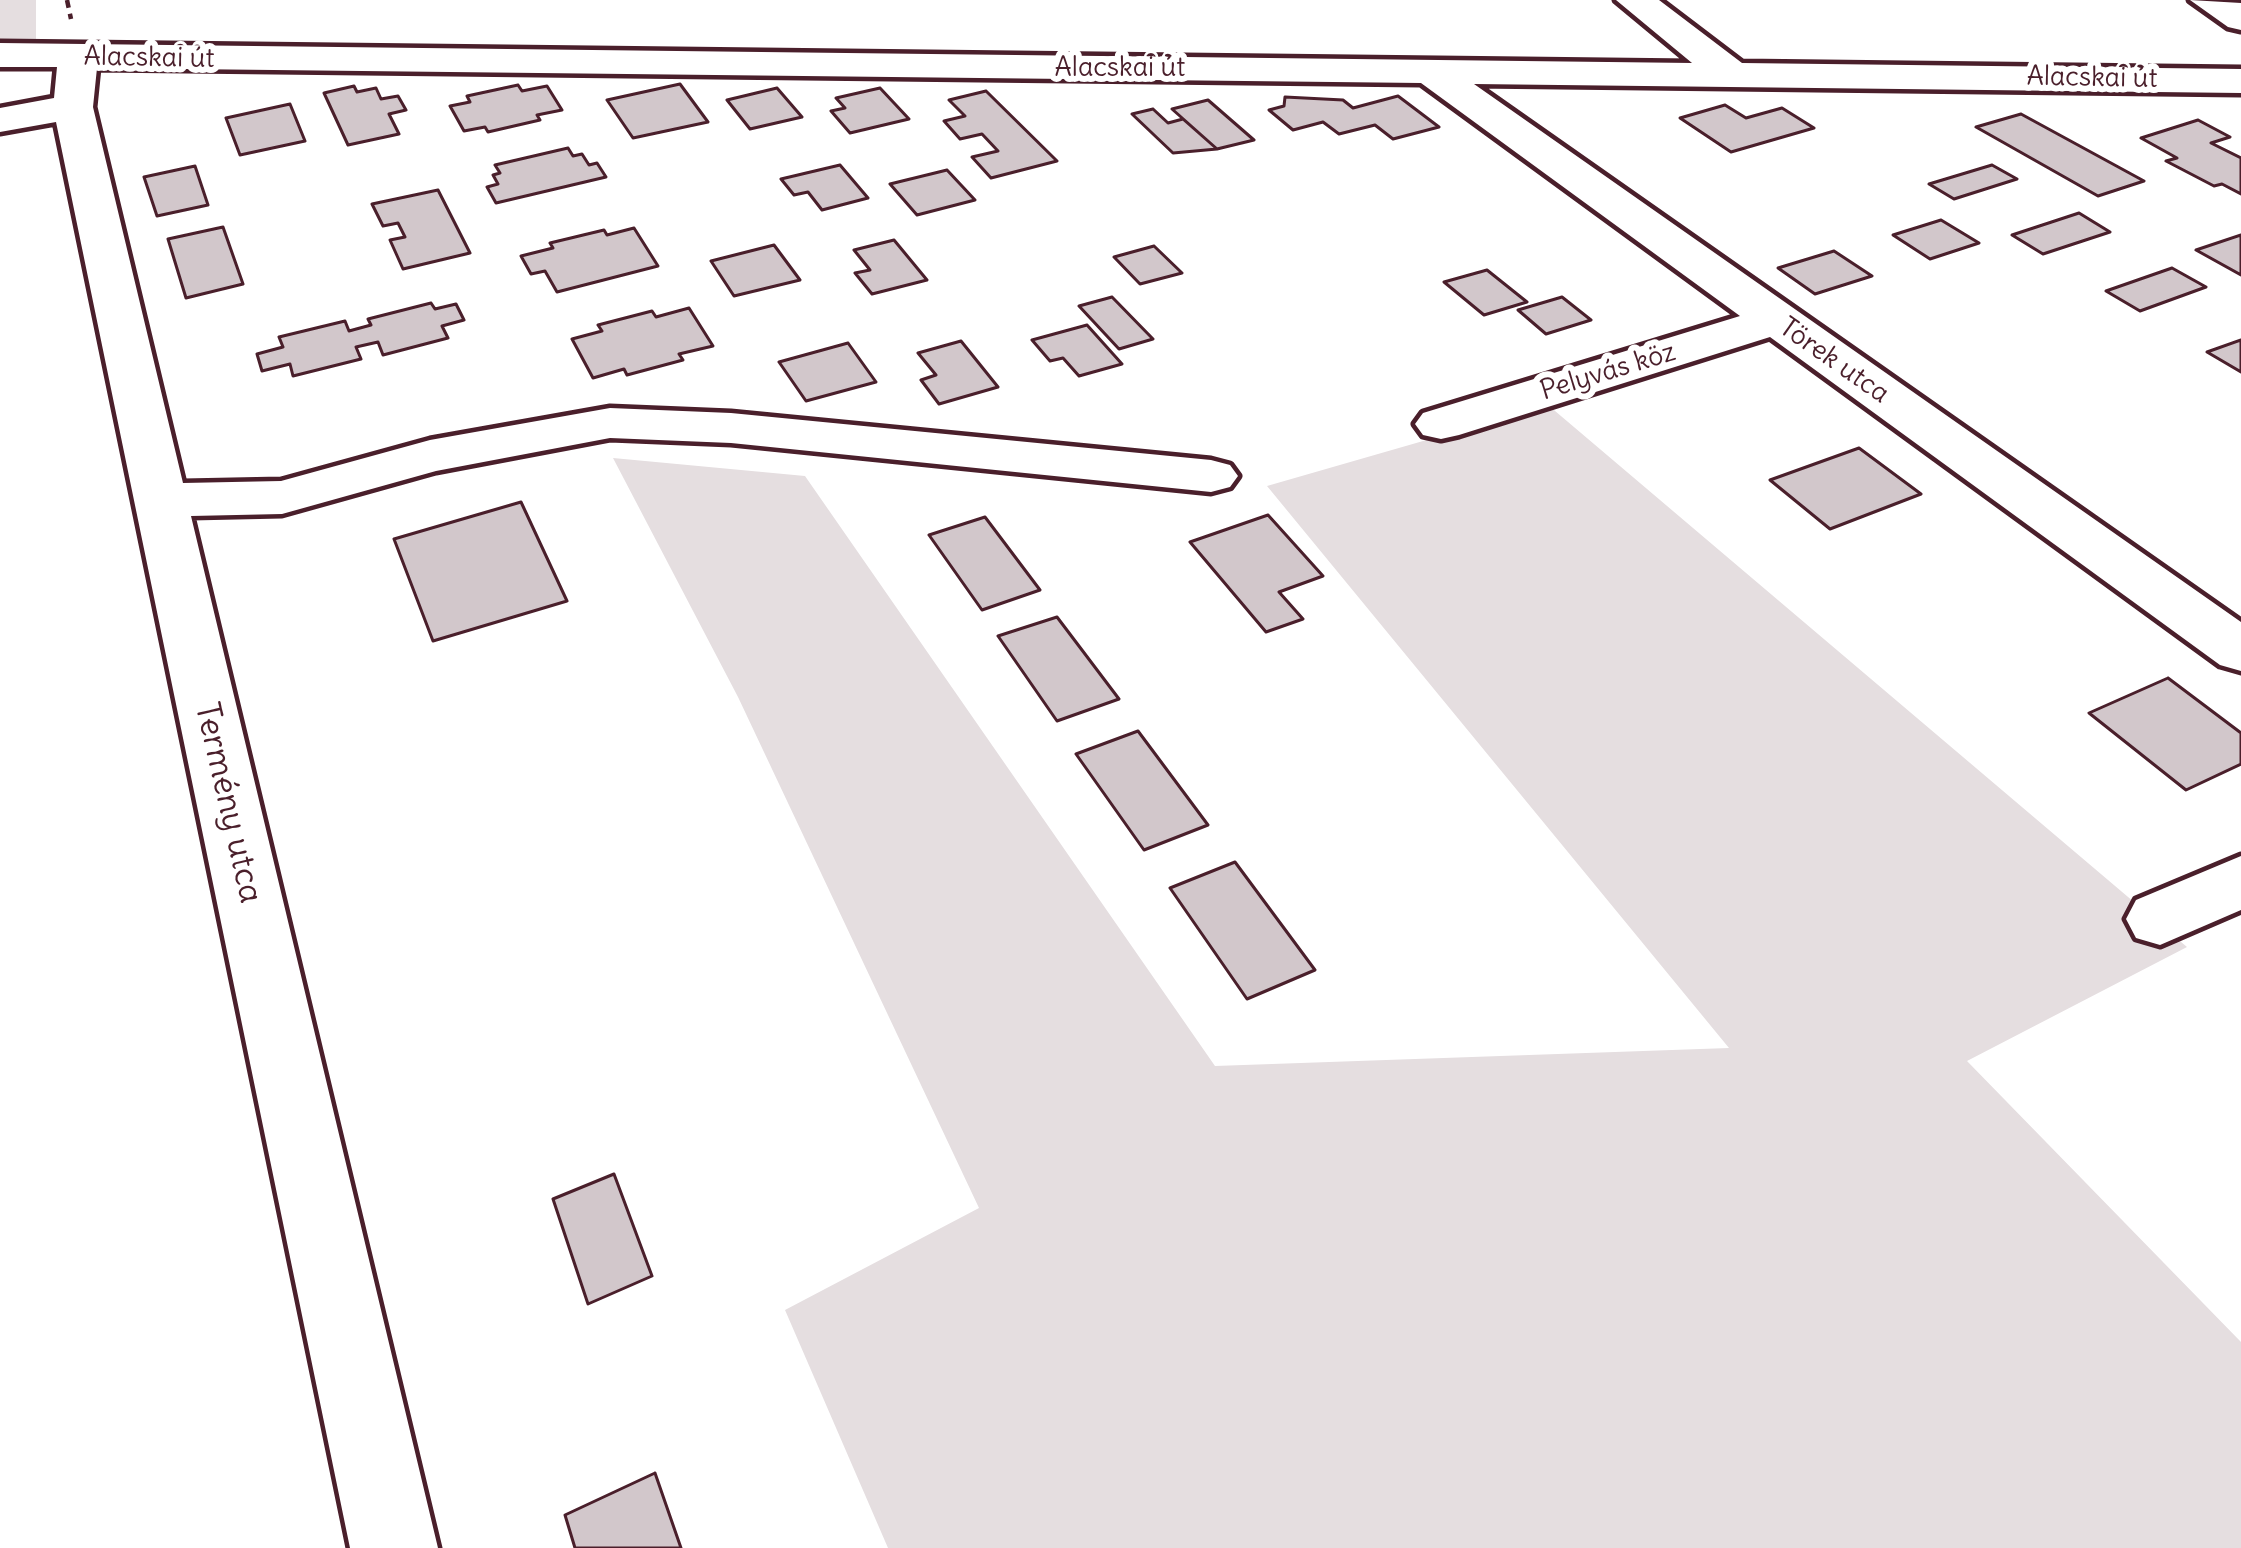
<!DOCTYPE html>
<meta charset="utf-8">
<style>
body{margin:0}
canvas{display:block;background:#fff}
</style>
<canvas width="2241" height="1548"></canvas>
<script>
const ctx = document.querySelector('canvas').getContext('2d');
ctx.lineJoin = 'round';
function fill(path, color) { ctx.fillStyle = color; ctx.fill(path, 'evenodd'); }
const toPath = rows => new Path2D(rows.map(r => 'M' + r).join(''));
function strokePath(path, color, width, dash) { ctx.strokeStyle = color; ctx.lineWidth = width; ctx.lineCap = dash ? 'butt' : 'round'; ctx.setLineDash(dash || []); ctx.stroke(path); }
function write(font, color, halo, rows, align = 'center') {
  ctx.font = font + ' Delius,sans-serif'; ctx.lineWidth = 12; ctx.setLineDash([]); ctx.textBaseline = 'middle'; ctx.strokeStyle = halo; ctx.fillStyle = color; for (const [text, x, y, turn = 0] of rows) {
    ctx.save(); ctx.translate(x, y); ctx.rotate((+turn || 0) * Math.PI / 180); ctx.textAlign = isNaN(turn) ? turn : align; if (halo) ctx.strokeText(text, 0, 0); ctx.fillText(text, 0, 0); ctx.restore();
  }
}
const green = toPath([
 [0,0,36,0,36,49,0,49],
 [1548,405,2187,947,1967,1061,2241,1342,2241,1548,888,1548,785,1310,979,1208,738,697,613,458,805,476,1215,1066,1729,1048,1267,486]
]);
const building = toPath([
 [680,84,708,122,633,138,607,100,680,84],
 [518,85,522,91,547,86,562,110,537,115,540,120,488,132,485,127,464,131,450,106,470,102,467,96,518,85],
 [354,86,357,92,376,88,381,99,398,96,406,110,389,114,399,134,348,145,324,93,354,86],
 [777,88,802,117,750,129,727,100,777,88],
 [880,88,909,119,850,133,831,111,845,108,836,98,880,88],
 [986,91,1057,161,991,178,972,157,998,151,982,134,960,139,944,121,965,116,949,100,986,91],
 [1398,96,1439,127,1393,139,1375,125,1339,134,1323,122,1293,130,1269,110,1284,106,1285,97,1343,100,1353,108,1398,96],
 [1208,100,1254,140,1217,149,1172,109,1208,100],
 [290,104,305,141,240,155,226,118,290,104],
 [1725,105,1746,118,1782,108,1814,128,1731,152,1680,118,1725,105],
 [1153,109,1168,123,1183,119,1217,149,1173,153,1132,114,1153,109],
 [2021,114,2144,181,2098,196,1976,127,2021,114],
 [2198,120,2230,137,2211,143,2241,158,2241,194,2222,184,2214,186,2166,161,2177,158,2141,138,2198,120],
 [568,148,573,156,582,154,589,165,597,163,606,177,496,203,487,187,498,184,493,175,500,173,495,165,568,148],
 [840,165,868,198,822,210,808,192,794,195,781,179,840,165],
 [1992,165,2017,179,1954,199,1929,184,1992,165],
 [195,166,208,205,157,216,144,177,195,166],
 [947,170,975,200,917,215,890,184,947,170],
 [438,190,470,253,403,269,390,240,405,237,398,223,383,226,372,204,438,190],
 [2079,213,2110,232,2043,254,2012,235,2079,213],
 [1941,220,1979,243,1930,259,1893,235,1941,220],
 [223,227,243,284,186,298,168,239,223,227],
 [634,228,658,266,557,292,545,271,531,274,521,256,553,248,550,243,604,230,607,235,634,228],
 [2241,235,2241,275,2196,250,2241,235],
 [894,240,927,280,872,294,855,273,870,270,854,250,894,240],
 [774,245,800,280,734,296,711,261,774,245],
 [1154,246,1182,273,1140,284,1114,257,1154,246],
 [1834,251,1872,276,1815,294,1778,268,1834,251],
 [2172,268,2206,287,2140,311,2106,291,2172,268],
 [1487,270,1527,302,1484,315,1444,282,1487,270],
 [1112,297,1153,339,1119,349,1079,306,1112,297],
 [1562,297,1591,320,1546,334,1518,310,1562,297],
 [431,303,435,309,456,304,464,320,442,326,448,338,383,355,378,342,356,347,361,359,293,376,290,364,262,371,257,354,283,347,279,337,345,321,349,331,371,325,368,319,431,303],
 [689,308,713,346,679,354,683,360,627,375,624,369,593,378,572,339,602,331,598,325,652,311,656,317,689,308],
 [1087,325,1122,364,1079,376,1063,358,1050,361,1032,340,1087,325],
 [2241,340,2241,372,2207,352,2241,340],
 [961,341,998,387,939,404,921,380,936,375,918,353,961,341],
 [848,343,876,382,806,401,779,362,848,343],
 [1859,448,1921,494,1830,529,1770,480,1859,448],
 [521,502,567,601,433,641,394,539,521,502],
 [1268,515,1323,576,1279,592,1303,619,1266,632,1190,542,1268,515],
 [985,517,1040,590,982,610,929,535,985,517],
 [1057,617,1119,699,1057,721,998,636,1057,617],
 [2168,678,2241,733,2241,764,2186,790,2089,713,2168,678],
 [1138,731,1208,825,1144,850,1076,754,1138,731],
 [1235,862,1315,970,1247,999,1170,888,1235,862],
 [614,1174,652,1276,588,1304,553,1199,614,1174],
 [655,1473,681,1548,575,1548,565,1515,655,1473]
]);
const path = toPath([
 [67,0,71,19]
]);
const street = toPath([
 [1616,0,1659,0,1742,63,2241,69,2241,93,1474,84,2241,622,2241,671,2220,665,1770,337,1459,435,1441,439,1423,435,1415,424,1423,413,1740,316,1421,83,97,68,93,107,183,483,281,481,430,440,610,408,731,413,1211,460,1230,465,1238,476,1230,487,1211,492,731,443,610,438,436,471,282,514,191,516,438,1548,350,1548,56,122,0,132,0,108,54,98,57,67,0,67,0,43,1692,63,1616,0],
 [2190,0,2241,3,2241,30,2228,27,2190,0],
 [2241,856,2241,910,2160,945,2136,938,2126,919,2136,900,2241,856]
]);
const farStreetnames = [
 ["Alacskai út",149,58,1],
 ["Alacskai út",1120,68],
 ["Alacskai út",2092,78,1],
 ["Törek utca",1834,361,35],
 ["Pelyvás köz",1608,372,-17]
];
const streetNames = [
 ["Termény utca",228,803,77]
];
fill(green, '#e5dee0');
fill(building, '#d2c7cb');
strokePath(building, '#4a1f2b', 3);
strokePath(street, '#4a1f2b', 9);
strokePath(path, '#4a1f2b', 4.5, [8, 6]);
fill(street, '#fff');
write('27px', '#4a1f2b', '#fff', farStreetnames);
write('33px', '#4a1f2b', '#fff', streetNames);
</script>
